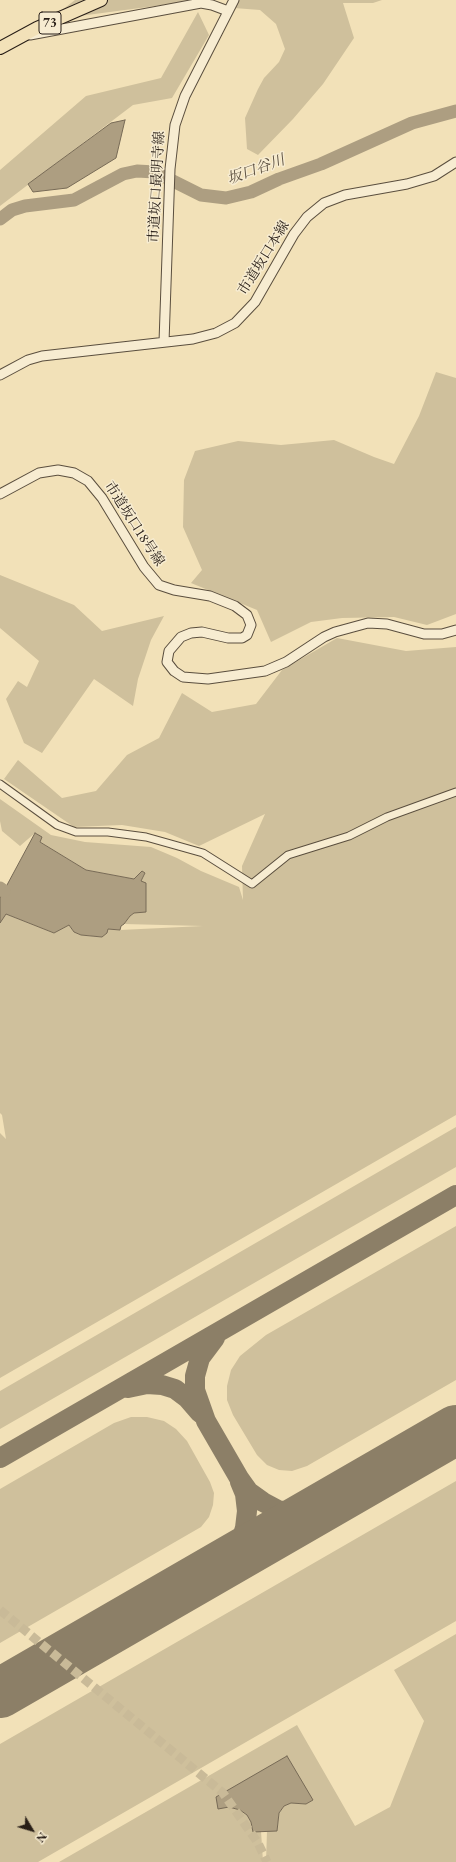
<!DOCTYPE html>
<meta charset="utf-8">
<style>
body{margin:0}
#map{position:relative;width:456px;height:1862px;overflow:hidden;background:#f2e1b8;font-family:"EB Garamond",serif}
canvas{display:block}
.north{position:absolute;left:12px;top:1810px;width:40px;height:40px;-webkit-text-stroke:3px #f7ecd1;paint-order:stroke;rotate:128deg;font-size:11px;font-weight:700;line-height:16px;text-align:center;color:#271d16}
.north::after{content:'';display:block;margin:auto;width:14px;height:18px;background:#271d16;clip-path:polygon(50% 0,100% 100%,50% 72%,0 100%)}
</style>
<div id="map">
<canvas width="456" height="1862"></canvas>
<div class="north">N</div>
</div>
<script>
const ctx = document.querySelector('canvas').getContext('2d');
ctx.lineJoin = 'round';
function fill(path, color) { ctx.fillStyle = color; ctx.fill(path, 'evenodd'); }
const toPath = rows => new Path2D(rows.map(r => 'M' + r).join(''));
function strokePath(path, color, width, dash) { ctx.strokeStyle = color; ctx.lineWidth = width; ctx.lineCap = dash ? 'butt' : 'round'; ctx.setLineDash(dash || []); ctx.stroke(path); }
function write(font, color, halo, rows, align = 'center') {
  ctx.font = font + ' "EB Garamond","Noto Serif JP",serif'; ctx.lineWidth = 3; ctx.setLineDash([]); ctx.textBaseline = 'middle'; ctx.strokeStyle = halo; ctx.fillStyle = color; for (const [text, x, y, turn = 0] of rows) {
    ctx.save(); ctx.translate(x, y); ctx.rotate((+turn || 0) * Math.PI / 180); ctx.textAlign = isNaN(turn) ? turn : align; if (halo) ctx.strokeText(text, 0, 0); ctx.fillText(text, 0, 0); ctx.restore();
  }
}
const green = toPath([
 [75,0,201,0,49,20],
 [238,0,382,0,373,3,343,3,354,38,323,84,293,119,258,155,247,149,245,118,258,89,264,78,279,62,285,49,276,24,260,10,234,8],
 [198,12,209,35,172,98,133,105,0,206,0,170,86,96,161,78],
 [436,372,456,378,456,614,427,625,394,617,342,618,311,622,271,642,257,610,191,583,202,570,183,527,184,480,195,451,238,441,281,445,334,440,374,457,394,464,419,416],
 [0,575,74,605,102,631,164,616,151,640,138,679,133,706,94,679,42,753,24,743,6,699,18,681,27,687,39,661,0,628],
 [337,638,406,651,456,647,456,1115,0,1378,0,1133,6,1139,2,1115,0,1113,0,923,6,914,54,933,69,925,74,932,81,935,102,937,107,933,108,929,120,930,203,926,124,924,130,916,134,913,141,881,145,874,142,871,134,879,86,870,39,841,35,833,20,846,2,831,0,821,0,799,51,835,85,842,151,847,177,858,201,871,239,887,243,900,242,866,265,814,199,846,165,832,122,825,74,827,4,779,18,760,62,798,96,791,127,755,159,738,182,693,212,712,256,704,282,670],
 [456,1127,456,1167,0,1429,0,1391],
 [456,1226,456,1380,307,1466,292,1471,279,1470,267,1465,257,1455,233,1415,227,1400,227,1386,231,1370,240,1356,266,1335],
 [131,1417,147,1417,164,1421,176,1429,187,1441,210,1482,214,1493,213,1505,209,1517,201,1527,0,1643,0,1489,114,1423],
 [456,1481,456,1621,38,1862,0,1862,0,1744],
 [456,1634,456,1862,266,1862,267,1831,277,1831,279,1813,284,1806,291,1803,306,1804,313,1800,229,1807,240,1810,247,1815,251,1822,253,1831,261,1831,263,1862,59,1862,297,1725,355,1826,390,1807,424,1721,394,1670]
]);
const water = toPath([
 [125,120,116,158,67,188,33,192,28,184,111,123,125,120],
 [35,833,42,837,40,842,86,870,134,879,142,871,145,873,141,881,146,883,146,912,134,913,130,916,124,924,121,926,120,930,108,929,107,933,102,937,81,935,74,932,69,925,54,933,6,914,0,923,0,898,35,833],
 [287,1756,313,1800,306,1804,291,1803,284,1806,279,1813,277,1831,253,1832,251,1822,247,1815,240,1810,229,1807,218,1809,216,1797,287,1756]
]);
const river = toPath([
 [0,219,12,210,25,206,74,200,123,174,137,171,155,172,201,195,226,198,251,192,279,179,321,164,412,123,456,111],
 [0,888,4,891]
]);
const taxiway = toPath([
 [215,1338,200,1358,195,1376,195,1390,206,1421,239,1478,249,1492,263,1502,278,1510,294,1513,327,1504],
 [128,1388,147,1384,162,1385,175,1389,187,1398,200,1413],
 [0,1458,456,1195],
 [217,1568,231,1556,240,1544,245,1528,247,1511,245,1494,240,1482]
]);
const runway = toPath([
 [0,1693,456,1430]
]);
const tertiaryTunnel = toPath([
 [0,1610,223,1793,258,1843,267,1862]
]);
const minor = toPath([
 [0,784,57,825,76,832,108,832,146,837,203,853,252,884,288,855,349,836,387,817,456,792]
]);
const tertiary = toPath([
 [30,35,201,3,212,5,228,11],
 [164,342,170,169,175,125,185,96,234,0],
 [0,375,28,360,42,356,193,339,216,333,235,323,255,302,294,234,307,217,324,203,345,195,407,184,434,176,456,162],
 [0,494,39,473,58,470,74,473,88,481,102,498,144,567,159,585,174,590,210,596,235,606,247,615,251,625,247,635,242,638,228,638,202,632,191,633,181,637,169,651,167,662,174,671,183,677,208,679,265,671,286,662,324,637,335,632,368,623,387,624,424,634,442,634,456,630]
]);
const primary = toPath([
 [0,48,37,28,101,0]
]);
const shields = [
 [50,23,22]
];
const shieldNames = [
 ["73",50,23]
];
const streetNames = [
 ["市道坂口最明寺線",157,187,-87],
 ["市道坂口本線",264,258,-58],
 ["市道坂口18号線",134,524,57]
];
const waterNames = [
 ["坂口谷川",256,170,-20]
];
fill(green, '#cfc09c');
fill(water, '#ad9e81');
strokePath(water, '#776a56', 1);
strokePath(river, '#ad9e81', 13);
strokePath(taxiway, '#8c7f67', 20);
strokePath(runway, '#8c7f67', 50);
strokePath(tertiaryTunnel, '#c9ba98', 9, [9, 4.5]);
strokePath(minor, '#5a4e3e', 9);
strokePath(tertiary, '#5a4e3e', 11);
strokePath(primary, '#271d16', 14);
strokePath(minor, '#f7ecd1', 7);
strokePath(tertiary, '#f7ecd1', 9);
strokePath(primary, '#f2e1b8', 12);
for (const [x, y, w] of shields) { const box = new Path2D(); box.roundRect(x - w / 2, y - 11, w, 22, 3); ctx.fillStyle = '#f7ecd1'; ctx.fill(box); strokePath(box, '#271d16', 1); }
write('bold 13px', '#271d16', null, shieldNames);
write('14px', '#271d16', '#f7ecd1', streetNames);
write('italic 15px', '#5d5141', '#f7ecd1', waterNames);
</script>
